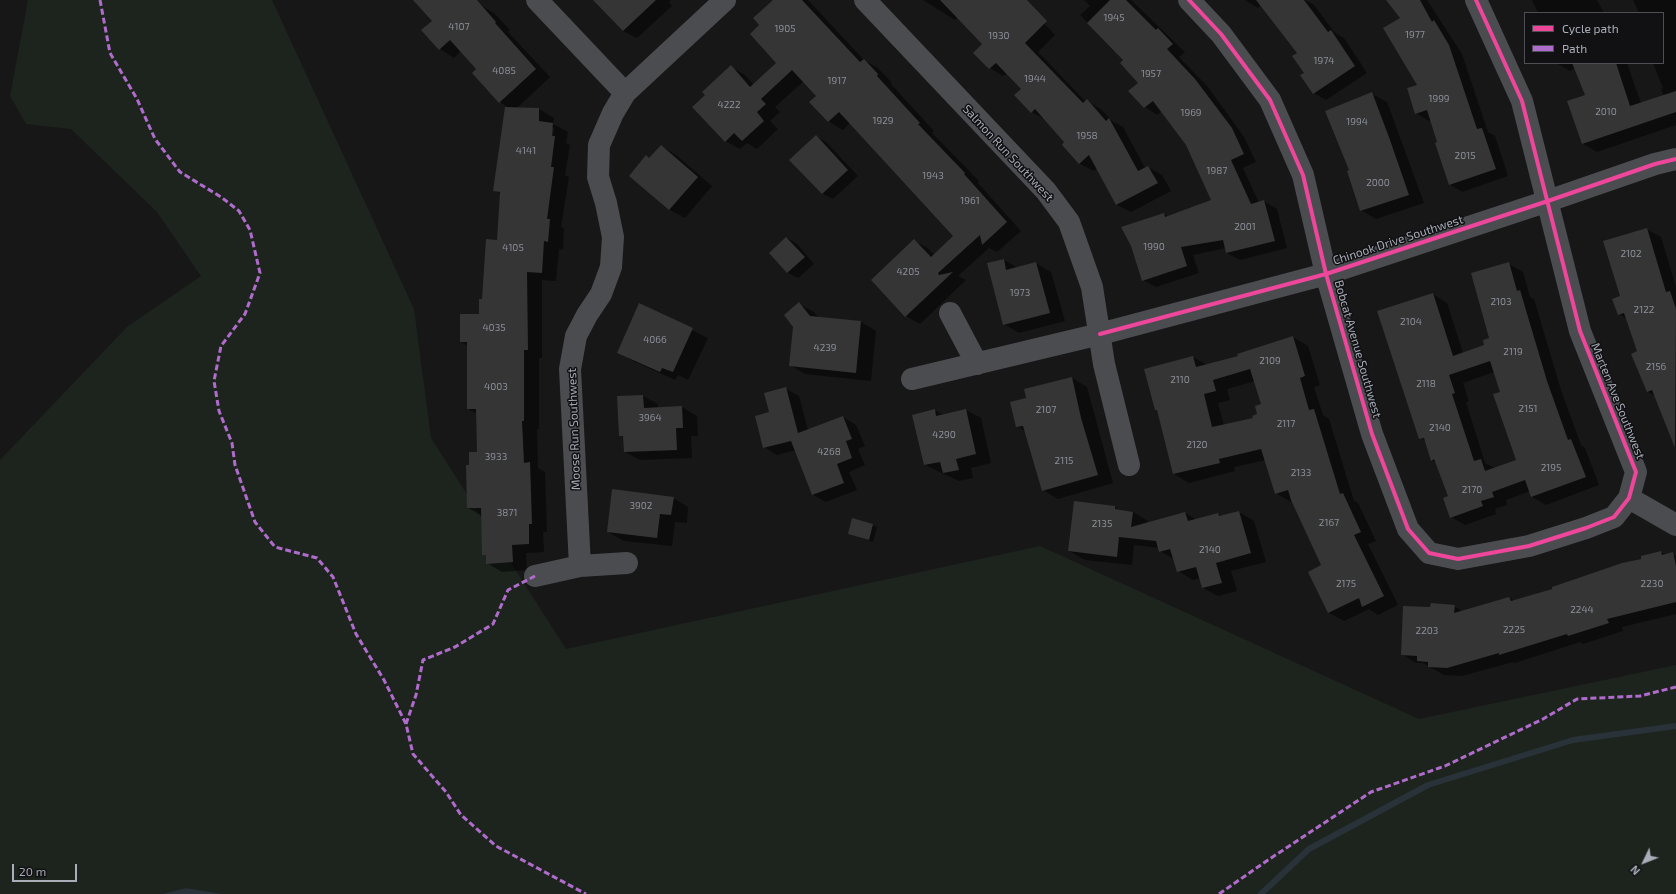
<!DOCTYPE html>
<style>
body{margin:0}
#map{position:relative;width:1676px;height:894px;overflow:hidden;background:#171717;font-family:"Exo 2",sans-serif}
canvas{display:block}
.legend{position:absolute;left:1524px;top:12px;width:140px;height:52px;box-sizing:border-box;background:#111113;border:1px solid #4d4f55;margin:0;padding:5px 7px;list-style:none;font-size:12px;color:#a8adb8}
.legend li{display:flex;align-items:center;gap:8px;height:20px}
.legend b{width:20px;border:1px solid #4d4f55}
.north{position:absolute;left:1624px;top:842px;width:40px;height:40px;-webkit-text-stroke:3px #111113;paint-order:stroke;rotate:227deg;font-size:11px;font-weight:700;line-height:16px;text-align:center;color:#a8adb8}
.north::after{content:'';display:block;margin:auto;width:14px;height:18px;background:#a8adb8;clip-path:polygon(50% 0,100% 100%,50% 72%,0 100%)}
.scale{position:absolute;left:12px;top:864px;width:65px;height:18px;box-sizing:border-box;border:2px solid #a8adb8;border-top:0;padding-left:5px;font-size:12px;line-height:14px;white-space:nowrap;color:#a8adb8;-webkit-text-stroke:3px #111113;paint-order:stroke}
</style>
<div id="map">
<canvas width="1676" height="894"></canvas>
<ul class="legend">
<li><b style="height:5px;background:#ed469a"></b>Cycle path</li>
<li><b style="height:5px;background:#b06ccc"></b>Path</li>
</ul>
<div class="north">N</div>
<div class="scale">20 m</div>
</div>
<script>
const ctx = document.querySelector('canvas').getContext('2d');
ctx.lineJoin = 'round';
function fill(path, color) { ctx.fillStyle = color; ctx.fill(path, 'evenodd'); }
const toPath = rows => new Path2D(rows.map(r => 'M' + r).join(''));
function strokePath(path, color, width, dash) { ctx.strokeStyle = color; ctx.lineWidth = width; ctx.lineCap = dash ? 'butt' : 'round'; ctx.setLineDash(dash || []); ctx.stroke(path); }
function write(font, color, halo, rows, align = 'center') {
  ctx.font = font + ' "Exo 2",sans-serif'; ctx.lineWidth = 3; ctx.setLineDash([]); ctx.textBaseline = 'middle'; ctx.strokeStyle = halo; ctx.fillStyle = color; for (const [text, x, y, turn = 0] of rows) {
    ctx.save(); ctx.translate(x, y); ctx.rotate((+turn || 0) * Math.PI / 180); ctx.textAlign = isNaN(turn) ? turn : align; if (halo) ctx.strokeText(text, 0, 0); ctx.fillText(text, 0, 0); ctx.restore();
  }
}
const green = toPath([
 [28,0,272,0,414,309,431,438,566,649,1040,546,1419,719,1676,665,1676,894,223,894,186,888,162,894,0,894,0,460,127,327,201,276,157,212,71,129,26,124,10,96]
]);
const water = toPath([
 [186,888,223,894,162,894]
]);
const shadow = toPath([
 [414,0,477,0,484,7,495,14,510,30,508,32,550,77,517,108,539,109,554,118,553,124,568,132,566,143,570,145,565,175,569,177,561,227,564,228,563,250,559,249,556,281,542,280,542,358,539,358,539,429,537,429,538,468,545,472,547,532,543,532,544,552,526,553,527,570,502,572,487,563,487,556,483,554,482,516,468,508,470,466,478,453,477,414,468,409,468,346,461,342,480,315,498,241,501,194,494,190,509,108,500,102,478,69,461,51,454,58,440,49,434,21],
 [552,128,554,128,552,141],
 [598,0,671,0,669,2,672,6,637,38,623,31],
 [774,0,808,0,864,60,878,68,892,83,891,84,934,131,932,133,979,181,978,183,1021,231,997,252,989,248,958,276,966,280,920,324,906,316,915,241,929,249,934,255,955,236,850,123,843,130,828,121,817,96,804,81,775,107,780,112,770,121,778,129,757,149,747,143,740,149,725,141,707,95,731,67,745,75,754,85,778,63,761,25],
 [923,0,1022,0,1055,35,1038,52,1086,102,1087,101,1101,109,1112,121,1123,127,1145,168,1148,167,1162,175,1171,191,1131,212,1117,205,1097,168,1094,171,1080,164,1063,145,1066,143,1046,120,1032,112,1023,89,1007,73,1003,76,990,68,984,44,958,17,955,20],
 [1084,0,1131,0,1185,52,1179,57,1208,87,1244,137,1256,162,1243,168,1259,203,1264,201,1277,209,1287,248,1240,260,1227,253,1226,248,1193,255,1199,273,1156,287,1143,280,1164,214,1169,217,1212,201,1187,144,1162,111,1157,115,1145,107,1139,83,1125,60,1080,15,1090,6],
 [1245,0,1305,0,1314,5,1335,33,1344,38,1367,73,1326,100,1314,93,1298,53,1261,5,1258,8],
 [1387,0,1427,0,1462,54,1488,132,1495,136,1508,176,1462,192,1449,184,1431,120,1429,121,1416,113,1418,85,1401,19],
 [1532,0,1597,0,1604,13,1538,13],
 [1633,0,1676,0,1676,125,1597,152,1582,143,1587,95,1575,68,1570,71,1556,63,1627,63,1641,103,1664,96,1661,89,1663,88,1653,63,1663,63,1663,13,1639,13],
 [1372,94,1387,102,1424,203,1376,219,1361,210,1350,171],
 [816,136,826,142,858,176,833,199,823,194,791,160],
 [661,146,676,155,712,186,685,218,670,210,630,175,650,159],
 [1646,229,1661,237,1676,287,1676,448,1655,396,1648,392,1638,352,1627,319,1619,314,1622,297],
 [787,238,797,244,814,264,798,278,788,273,770,253],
 [1004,260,1018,268,1036,263,1051,272,1065,321,1019,333,1004,324],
 [1509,264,1523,272,1530,297,1534,299,1561,390,1581,445,1585,448,1599,485,1546,505,1532,497,1530,491,1506,500,1507,505,1495,509,1496,514,1465,525,1451,517,1449,497,1436,463,1432,460,1426,441,1420,438,1433,294,1447,303,1463,353,1486,346,1490,338],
 [1494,372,1501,392,1517,460,1495,468,1485,463,1466,402,1469,401,1463,383],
 [640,304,708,338,688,380,678,375,675,380,633,361,618,352],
 [799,304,814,312,819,318,861,322,876,331,871,381,805,374,790,365],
 [1293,337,1308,346,1320,385,1314,387,1323,415,1329,419,1354,501,1358,503,1376,541,1368,544,1398,605,1378,615,1369,609,1344,621,1329,613,1323,566,1293,501,1291,502,1276,493,1266,460,1234,467,1235,471,1189,483,1174,474,1158,411,1156,410,1193,357,1207,365,1239,357],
 [1255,381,1262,405,1259,415,1254,419,1224,426,1218,403,1230,400,1227,389],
 [1072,378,1087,387,1113,483,1058,499,1043,490,1025,431,1017,426,1027,398],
 [786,389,799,396,808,430,843,417,856,425,865,446,858,449,865,465,849,472,857,490,826,502,813,495,796,450,777,455,764,447,770,413],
 [643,396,658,404,658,408,682,407,697,416,698,436,691,436,692,458,640,460,625,452,624,438,620,435],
 [935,410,943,415,966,410,981,418,991,463,971,468,973,478,959,481,925,465],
 [673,498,688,507,687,523,675,522,672,546,624,541,608,532],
 [1075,502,1115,507,1122,511,1133,512,1148,521,1148,523,1185,513,1197,520,1218,514,1222,516,1239,512,1254,521,1266,562,1231,571,1237,591,1218,596,1203,588,1200,578,1193,580,1178,571,1174,559,1160,551,1159,548,1134,545,1132,565,1085,560,1069,551],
 [872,525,877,527,873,542,849,534],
 [1660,552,1666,555,1672,554,1676,556,1676,614,1622,627,1623,631,1583,644,1580,642,1515,663,1513,662,1462,676,1444,675,1423,663,1416,663,1402,654,1431,608,1454,606,1464,612,1509,598,1515,601]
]);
const stream = toPath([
 [1261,894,1309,849,1428,785,1573,740,1676,726]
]);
const building = toPath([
 [413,0,477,0,496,22,495,23,536,69,499,103,472,73,476,69,450,40,439,50,421,30,432,21],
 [593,0,656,0,623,31],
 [773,0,802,0,860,62,864,59,878,74,877,76,920,123,918,124,965,173,964,174,1007,222,982,245,980,235,938,273,939,275,953,272,905,317,871,280,914,239,931,257,953,236,839,112,828,122,809,102,816,96,792,70,761,99,766,104,757,112,764,121,742,141,734,133,725,142,692,107,705,95,702,92,731,65,750,87,776,63,750,34,759,25,753,18],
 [940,0,1027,0,1047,21,1025,43,1083,103,1087,99,1106,121,1109,118,1138,171,1148,166,1158,183,1116,205,1089,155,1079,164,1062,145,1064,142,1035,109,1031,113,1014,95,1021,89,996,63,989,69,973,53,982,44],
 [1110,0,1126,0,1156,30,1158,28,1173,44,1167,49,1195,79,1232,128,1244,154,1231,160,1251,204,1264,200,1275,241,1226,253,1223,240,1181,247,1187,266,1142,281,1131,246,1121,227,1164,213,1165,217,1211,200,1186,145,1153,101,1144,108,1128,91,1138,83,1120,63,1123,60,1087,23],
 [1256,0,1304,0,1328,32,1331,30,1355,66,1313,94,1300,75,1304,73,1292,56,1297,53],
 [1386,0,1420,0,1432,22,1434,20,1449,45,1477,129,1482,128,1496,169,1449,185,1435,143,1437,142,1427,110,1415,114,1407,88,1417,85,1383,28,1400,18],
 [1572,63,1616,63,1630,106,1676,91,1676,112,1582,144,1567,101,1585,95],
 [1372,92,1390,140,1409,195,1360,211,1347,171,1349,170,1325,111],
 [505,107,539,108,539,121,553,123,552,136,555,136,551,167,554,167,547,219,550,219,548,242,544,241,542,273,527,272,528,350,524,350,524,421,522,421,524,463,530,462,532,524,529,524,529,544,512,545,513,562,486,564,486,555,482,555,481,508,467,508,466,465,469,465,469,452,477,452,476,409,467,409,467,342,460,342,460,314,479,314,479,299,482,299,486,239,497,240,500,192,493,191],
 [816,135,848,170,822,194,789,160],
 [661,145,698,177,669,210,629,176,646,155,649,158],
 [1647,228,1666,292,1670,291,1676,309,1675,448,1652,390,1647,392,1631,354,1637,351,1624,313,1618,315,1612,299,1620,296,1603,241],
 [786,237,805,257,787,273,769,253],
 [1004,259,1006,270,1036,262,1050,313,1003,325,987,263],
 [1509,262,1517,291,1520,290,1547,381,1568,440,1571,439,1586,477,1531,497,1525,480,1492,492,1494,497,1481,501,1483,506,1450,518,1443,498,1448,496,1434,459,1431,461,1424,438,1419,439,1377,311,1433,293,1453,356,1484,345,1483,340,1489,338,1471,273],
 [1490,361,1500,392,1493,394,1516,460,1485,471,1481,459,1474,461,1452,394,1455,393,1449,375],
 [799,302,810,316,861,321,856,373,789,366,793,327,784,315],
 [639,303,693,328,673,372,662,368,660,372,617,353],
 [1293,336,1305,376,1300,378,1309,410,1314,409,1340,494,1343,493,1361,532,1354,535,1384,596,1362,607,1359,598,1328,613,1308,572,1321,565,1291,500,1288,490,1275,494,1261,449,1219,459,1220,463,1173,474,1157,410,1155,410,1144,369,1193,356,1196,367,1238,356,1237,354],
 [1250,369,1261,404,1255,406,1257,414,1252,416,1253,418,1212,427,1204,394,1216,391,1213,380],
 [1072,377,1081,418,1098,475,1042,491,1023,426,1016,427,1010,402,1026,398,1024,389],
 [786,387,798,433,843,416,852,439,846,441,852,458,837,464,844,483,812,495,791,441,763,448,755,416,769,412,764,393],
 [643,395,644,408,682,406,683,428,676,428,677,450,624,452,623,436,619,436,617,396],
 [935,409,936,416,966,409,976,454,956,459,959,470,943,473,940,462,924,465,912,415],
 [612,489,674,497,671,515,660,514,657,538,607,532],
 [1074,501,1115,506,1115,509,1133,512,1131,527,1185,512,1188,521,1218,513,1219,516,1239,511,1251,553,1216,563,1222,583,1202,588,1196,567,1177,572,1170,549,1159,552,1156,541,1119,537,1117,557,1068,551],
 [852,518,873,524,869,540,848,534],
 [1661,551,1662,555,1673,552,1676,566,1676,602,1607,619,1609,623,1568,636,1567,634,1499,655,1499,653,1447,668,1428,667,1428,662,1417,661,1417,656,1401,655,1403,606,1430,607,1431,603,1455,605,1454,613,1509,597,1511,601,1552,589,1552,587,1622,563,1641,559,1641,556]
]);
const minor = toPath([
 [537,0,625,93],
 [865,0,1046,191,1069,222,1092,287,1104,364,1129,465],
 [1189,0,1221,34,1270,100,1303,175,1326,274,1372,434,1408,529,1429,553,1458,559,1529,546,1586,528,1614,517,1629,498,1636,472,1580,331,1522,101,1476,0],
 [950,313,977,364],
 [912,379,1100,334,1326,274,1548,201,1655,164,1676,159],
 [1629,498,1676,525],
 [580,566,570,369,576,336,587,315,601,294,611,267,613,237,606,203,598,177,599,145,613,113,625,93,725,0],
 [535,576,580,566,627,563]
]);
const quiet = toPath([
 [100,0,110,53,137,99,155,139,180,172,221,197,239,211,250,230,260,273,245,314,221,346,214,381,219,411,232,443,235,465,255,522,275,547,317,558,333,577,356,634,384,680,406,724,413,754,446,792,461,815,496,846,586,894],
 [406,724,416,695,423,660,455,647,493,624,508,590,535,576],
 [1219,894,1268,860,1371,792,1445,766,1543,719,1577,699,1640,696,1676,687]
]);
const cycleway = toPath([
 [1189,0,1221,34,1270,100,1303,175,1326,274,1372,434,1408,529,1429,553,1458,559,1529,546,1586,528,1614,517,1629,498,1636,472,1580,331,1522,101,1476,0],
 [1100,334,1326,274,1548,201,1655,164,1676,159]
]);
const numberNames = [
 ["1945",1114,18],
 ["4107",459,27],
 ["1905",785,29],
 ["1977",1415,35],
 ["1930",999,36],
 ["1974",1324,61],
 ["4085",504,71],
 ["1957",1151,74],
 ["1944",1035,79],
 ["1917",837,81],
 ["1999",1439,99],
 ["4222",729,105],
 ["2010",1606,112],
 ["1969",1191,113],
 ["1929",883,121],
 ["1994",1357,122],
 ["1958",1087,136],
 ["4141",526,151],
 ["2015",1465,156],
 ["1987",1217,171],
 ["1943",933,176],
 ["2000",1378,183],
 ["1961",970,201],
 ["2001",1245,227],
 ["1990",1154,247],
 ["4105",513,248],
 ["2102",1631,254],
 ["4205",908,272],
 ["1973",1020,293],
 ["2103",1501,302],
 ["2122",1644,310],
 ["2104",1411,322],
 ["4035",494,328],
 ["4066",655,340],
 ["4239",825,348],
 ["2119",1513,352],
 ["2109",1270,361],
 ["2156",1656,367],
 ["2110",1180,380],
 ["2118",1426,384],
 ["4003",496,387],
 ["2151",1528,409],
 ["2107",1046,410],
 ["3964",650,418],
 ["2117",1286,424],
 ["2140",1440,428],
 ["4290",944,435],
 ["2120",1197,445],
 ["4268",829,452],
 ["3933",496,457],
 ["2115",1064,461],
 ["2195",1551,468],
 ["2133",1301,473],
 ["2170",1472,490],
 ["3902",641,506],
 ["3871",507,513],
 ["2167",1329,523],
 ["2135",1102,524],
 ["2140",1210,550],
 ["2175",1346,584],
 ["2230",1652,584],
 ["2244",1582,610],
 ["2225",1514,630],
 ["2203",1427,631]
];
const streetNames = [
 ["Salmon Run Southwest",1008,153,47],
 ["Chinook Drive Southwest",1398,240,-18],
 ["Bobcat Avenue Southwest",1358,349,74],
 ["Marten Ave Southwest",1618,401,68],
 ["Moose Run Southwest",574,429,-92]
];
fill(green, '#1d241e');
fill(water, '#2a3239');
fill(shadow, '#0007');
strokePath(stream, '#2a3239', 6);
fill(building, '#353536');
strokePath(minor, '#4b4c50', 22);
strokePath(quiet, '#b06ccc', 3, [6, 3]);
strokePath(cycleway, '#ed469a', 4);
write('10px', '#8b8f98', null, numberNames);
write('12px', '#a8adb8', '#111113', streetNames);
</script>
